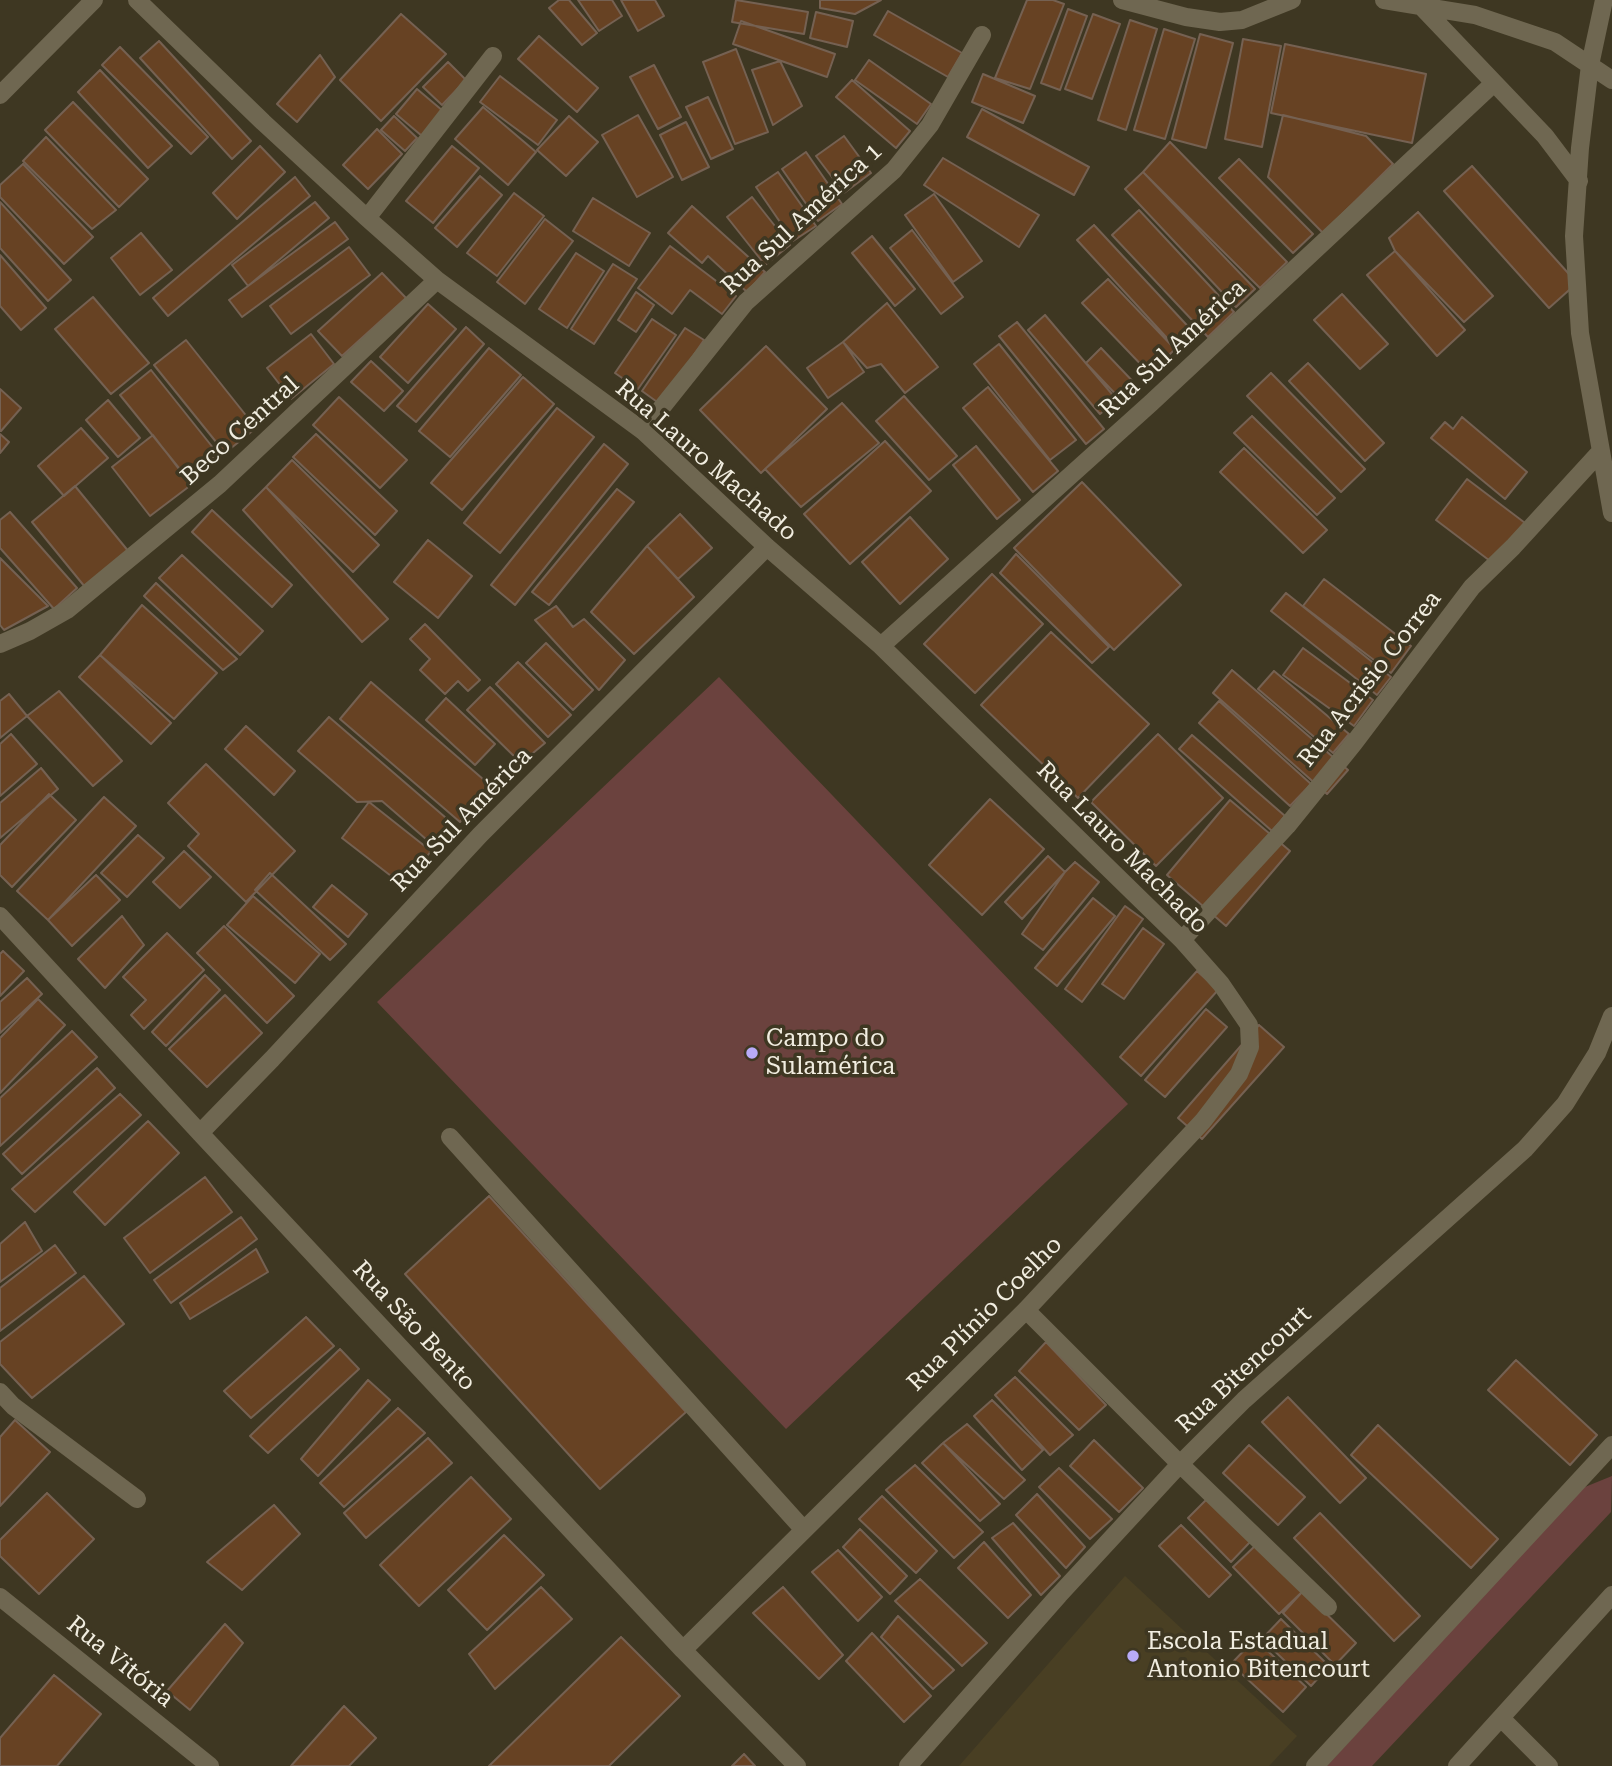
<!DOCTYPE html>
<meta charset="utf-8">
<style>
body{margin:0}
canvas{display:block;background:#3e3722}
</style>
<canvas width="1612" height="1766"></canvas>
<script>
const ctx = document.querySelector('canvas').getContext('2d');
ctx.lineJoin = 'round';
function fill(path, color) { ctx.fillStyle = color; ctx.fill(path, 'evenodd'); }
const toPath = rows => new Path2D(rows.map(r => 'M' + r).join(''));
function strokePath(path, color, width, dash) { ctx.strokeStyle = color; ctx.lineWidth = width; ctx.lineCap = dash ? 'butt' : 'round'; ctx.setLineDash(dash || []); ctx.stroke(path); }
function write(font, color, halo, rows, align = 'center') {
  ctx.font = font + ' "Roboto Serif",serif'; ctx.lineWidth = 7; ctx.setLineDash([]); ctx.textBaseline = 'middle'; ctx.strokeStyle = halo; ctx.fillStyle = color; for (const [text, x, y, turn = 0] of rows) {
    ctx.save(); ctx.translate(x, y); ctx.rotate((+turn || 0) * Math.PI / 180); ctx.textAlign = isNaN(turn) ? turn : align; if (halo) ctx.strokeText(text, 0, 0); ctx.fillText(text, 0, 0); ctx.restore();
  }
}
const built = toPath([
 [1125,1576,1297,1736,1269,1766,959,1766]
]);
const green = toPath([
 [719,677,1128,1104,786,1429,377,1002],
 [1612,1476,1611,1512,1372,1766,1327,1766,1580,1489]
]);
const building = toPath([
 [559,0,569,0,597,33,582,45,549,8,559,0],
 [578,0,612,0,622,16,599,31,578,0],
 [621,0,655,0,664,16,638,31,621,0],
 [736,0,808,12,804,34,732,22,736,0],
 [820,0,881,0,855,14,820,8,820,0],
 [1027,0,1053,0,1064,4,1030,89,995,78,1027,0],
 [1068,9,1087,16,1060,90,1041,83,1068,9],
 [888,11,962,53,948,77,874,35,888,11],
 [816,12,853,21,847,47,810,38,816,12],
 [401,14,446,54,381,121,340,80,401,14],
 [1093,14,1120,24,1092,99,1065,89,1093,14],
 [1130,20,1157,29,1126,130,1098,120,1130,20],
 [741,21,835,54,827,77,733,44,741,21],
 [1164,29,1195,39,1165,139,1134,130,1164,29],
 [1200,34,1233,43,1206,148,1172,139,1200,34],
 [539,36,598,88,577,112,518,59,539,36],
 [1243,39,1281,46,1262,147,1225,139,1243,39],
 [159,41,251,141,232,159,140,58,159,41],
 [1285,44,1426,74,1412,143,1271,113,1285,44],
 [120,47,208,137,191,154,102,65,120,47],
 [736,49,768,132,735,144,703,62,736,49],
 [320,55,335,77,297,122,277,104,320,55],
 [869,60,931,104,917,124,855,80,869,60],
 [780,61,802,106,773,125,752,70,780,61],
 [448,62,466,80,442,105,423,87,448,62],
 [654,65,681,117,658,129,630,77,654,65],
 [100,70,172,146,148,168,78,92,100,70],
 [983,74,1035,96,1023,123,972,102,983,74],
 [500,76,557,120,538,145,480,102,500,76],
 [852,80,910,131,896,148,836,97,852,80],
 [417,89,443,111,422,136,396,114,417,89],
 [708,97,733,149,711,159,686,107,708,97],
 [73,102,148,179,119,207,45,130,73,102],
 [483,107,536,152,508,185,455,139,483,107],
 [982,109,1089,167,1074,195,967,137,982,109],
 [638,115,673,177,637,197,602,135,638,115],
 [1283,115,1366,136,1393,164,1323,233,1268,177,1283,115],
 [394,116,417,138,405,151,381,130,394,116],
 [569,116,598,142,566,176,537,150,569,116],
 [686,122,709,167,682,180,660,135,686,122],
 [377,129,402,154,368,189,343,165,377,129],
 [844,136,871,173,844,193,816,156,844,136],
 [46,137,116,210,92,229,23,161,46,137],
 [1170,142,1287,262,1260,288,1143,172,1170,142],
 [260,146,285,172,237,219,213,193,260,146],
 [452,146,479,168,433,223,406,201,452,146],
 [806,152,842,204,818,221,782,169,806,152],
 [943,158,1039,215,1019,247,924,185,943,158],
 [1239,159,1313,234,1293,253,1219,178,1239,159],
 [23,164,93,237,64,264,0,197,0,185,23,164],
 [1472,166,1577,283,1549,308,1444,191,1472,166],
 [778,172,816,226,793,241,756,187,778,172],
 [1143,172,1255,289,1236,307,1125,189,1143,172],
 [480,176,502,195,457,247,435,228,480,176],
 [295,177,310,196,168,316,153,298,295,177],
 [514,193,544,216,497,276,467,253,514,193],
 [934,194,982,261,953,282,905,215,934,194],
 [752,197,790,245,765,265,727,217,752,197],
 [593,198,650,233,629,266,573,231,593,198],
 [0,202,71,280,48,301,0,248,0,202],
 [315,202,329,218,248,286,232,265,315,202],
 [692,206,765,272,747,292,708,256,702,263,668,233,692,206],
 [1139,210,1234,312,1208,337,1112,235,1139,210],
 [1418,212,1493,296,1464,322,1395,251,1389,238,1418,212],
 [545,219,573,241,525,304,497,282,545,219],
 [335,222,348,239,242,317,229,300,335,222],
 [1094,225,1195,334,1178,350,1077,240,1094,225],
 [912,230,963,297,941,314,890,248,912,230],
 [141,233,172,270,140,295,111,258,141,233],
 [872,236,915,289,895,306,852,253,872,236],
 [670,246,736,296,722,314,690,290,672,314,638,288,670,246],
 [349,247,370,275,291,334,270,306,349,247],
 [1395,251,1465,330,1437,356,1367,275,1395,251],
 [576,253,604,271,567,328,539,309,576,253],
 [0,255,46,308,21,330,0,306,0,255],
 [613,264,637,279,594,344,571,329,613,264],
 [382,273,406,298,342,356,318,331,382,273],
 [1108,279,1175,349,1150,374,1082,303,1108,279],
 [636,292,654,305,636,332,618,320,636,292],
 [1342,294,1388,344,1360,369,1314,320,1342,294],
 [93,297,149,363,111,394,55,329,93,297],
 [887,303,938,367,905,393,881,364,867,368,843,342,887,303],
 [428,304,456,329,408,383,380,357,428,304],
 [1045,315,1117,400,1100,414,1028,330,1045,315],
 [652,319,676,335,638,389,615,373,652,319],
 [1017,322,1104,429,1086,444,999,336,1017,322],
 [466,327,484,344,416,422,397,406,466,327],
 [685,328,704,340,660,404,642,391,685,328],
 [311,334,334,364,291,399,267,368,311,334],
 [186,340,256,428,225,453,154,365,186,340],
 [843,342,864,372,828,398,807,368,843,342],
 [999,344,1076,440,1050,460,974,364,999,344],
 [766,346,827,409,761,473,700,410,766,346],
 [489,348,521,375,450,457,419,431,489,348],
 [1101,348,1141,390,1126,405,1086,363,1101,348],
 [371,361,403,391,384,411,351,382,371,361],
 [1308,363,1384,443,1365,461,1289,381,1308,363],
 [151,370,218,454,187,478,120,395,151,370],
 [1271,373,1365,469,1341,492,1247,396,1271,373],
 [523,377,554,404,462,510,431,483,523,377],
 [988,387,1058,471,1033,492,963,408,988,387],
 [0,389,21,408,1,431,0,431,0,389],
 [904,396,957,456,929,480,876,421,904,396],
 [339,397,407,460,380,488,313,425,339,397],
 [108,400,140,438,118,457,86,420,108,400],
 [842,403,879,443,801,507,765,469,842,403],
 [557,408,594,437,500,553,464,523,557,408],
 [1252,416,1335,498,1317,515,1234,433,1252,416],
 [1462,417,1527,472,1505,499,1431,438,1445,422,1453,429,1462,417],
 [81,428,108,458,64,496,38,466,81,428],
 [0,434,9,442,0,453,0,434],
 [316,434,397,511,375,535,293,457,316,434],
 [153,435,191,485,150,516,112,467,153,435],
 [885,441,931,491,850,564,804,514,885,441],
 [604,444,628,464,515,605,491,585,604,444],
 [976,446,1020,500,997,519,953,465,976,446],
 [1244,448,1327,530,1303,553,1220,472,1244,448],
 [292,460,379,545,353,572,266,487,292,460],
 [1467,479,1529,526,1498,567,1436,520,1467,479],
 [1082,482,1181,585,1114,650,1014,548,1082,482],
 [75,486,129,552,85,587,32,522,75,486],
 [266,487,388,619,362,642,243,510,266,487],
 [617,489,634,502,549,605,532,592,617,489],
 [212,510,292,585,272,607,192,532,212,510],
 [10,512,77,588,54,609,0,548,0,520,10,512],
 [680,514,712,548,678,579,647,546,680,514],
 [910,517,948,559,900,604,862,562,910,517],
 [428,540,472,576,438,618,394,582,428,540],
 [647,546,694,597,634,654,591,612,647,546],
 [1016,554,1109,647,1092,663,1000,573,1016,554],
 [182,555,263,631,240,655,159,578,182,555],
 [0,558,48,606,4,630,0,625,0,558],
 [992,574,1043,624,975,693,924,644,992,574],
 [1324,579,1411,646,1391,673,1303,606,1324,579],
 [156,583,237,659,223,670,144,596,156,583],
 [1286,593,1391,677,1377,695,1271,611,1286,593],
 [142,605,217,673,174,719,100,655,142,605],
 [556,606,573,627,584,619,625,660,599,690,535,620,556,606],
 [425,624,480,680,468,691,458,681,445,694,420,670,430,659,410,639,425,624],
 [1051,632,1149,724,1078,798,981,705,1051,632],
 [546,643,593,690,573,710,526,663,546,643],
 [1303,648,1373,700,1354,726,1283,675,1303,648],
 [100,655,171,723,151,744,79,677,100,655],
 [518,662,571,715,548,737,496,684,518,662],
 [1232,670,1348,770,1327,794,1213,693,1232,670],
 [1274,671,1349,734,1333,753,1258,689,1274,671],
 [371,682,491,786,460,822,340,719,371,682],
 [490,687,545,743,521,763,467,710,490,687],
 [59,691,122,761,93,786,27,716,59,691],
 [9,694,27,716,0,738,0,701,9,694],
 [446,698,495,744,475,765,426,720,446,698],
 [1219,701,1311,784,1290,806,1199,723,1219,701],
 [329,717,453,824,434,846,382,801,357,802,298,751,329,717],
 [246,726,295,771,274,795,225,749,246,726],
 [11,734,37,764,0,796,0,744,11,734],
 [1158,734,1223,798,1156,866,1091,802,1158,734],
 [1192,735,1285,816,1272,831,1179,749,1192,735],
 [206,764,295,851,246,902,188,846,199,834,168,803,206,764],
 [41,768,58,789,0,838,0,803,41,768],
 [49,794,76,820,12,887,0,875,0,845,49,794],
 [104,797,136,826,48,920,17,891,104,797],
 [990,799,1044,849,982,915,929,865,990,799],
 [1230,800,1290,851,1226,926,1167,875,1230,800],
 [369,802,431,851,404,886,342,838,369,802],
 [138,835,164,858,127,897,101,873,138,835],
 [184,851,211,877,180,908,153,882,184,851],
 [1048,856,1065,872,1022,919,1005,902,1048,856],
 [1075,862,1099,882,1043,950,1022,934,1065,872,1075,862],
 [270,873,346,944,330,960,255,890,270,873],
 [96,875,120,900,72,946,48,920,96,875],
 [332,885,367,914,348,937,313,907,332,885],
 [253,896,320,954,295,983,227,925,253,896],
 [1093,898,1115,916,1057,986,1035,968,1093,898],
 [1125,906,1143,919,1082,1002,1065,989,1125,906],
 [122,916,144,945,105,988,78,959,122,916],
 [224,926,294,996,267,1023,197,953,224,926],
 [1143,928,1164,944,1124,999,1102,984,1143,928],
 [167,933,204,970,144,1029,131,1015,146,1000,123,977,167,933],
 [3,951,24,971,0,996,0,954,3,951],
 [1197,971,1218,990,1141,1076,1120,1057,1197,971],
 [205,975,220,990,166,1046,152,1032,205,975],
 [27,978,42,994,0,1033,0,1002,27,978],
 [225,995,262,1033,207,1087,169,1049,225,995],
 [38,999,65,1025,0,1093,0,1038,38,999],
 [1206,1009,1227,1027,1165,1097,1145,1080,1206,1009],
 [1259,1025,1284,1047,1202,1139,1178,1118,1259,1025],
 [72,1031,97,1057,0,1146,0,1098,72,1031],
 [97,1068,115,1088,22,1174,3,1154,97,1068],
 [120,1094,141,1115,35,1212,12,1189,120,1094],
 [148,1121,179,1153,105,1225,74,1192,148,1121],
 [205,1177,232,1212,150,1273,124,1238,205,1177],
 [489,1196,686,1412,600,1489,405,1274,489,1196],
 [241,1217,257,1239,171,1303,154,1280,241,1217],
 [25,1222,42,1251,0,1282,0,1244,25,1222],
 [55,1245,76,1273,0,1331,0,1288,55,1245],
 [256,1249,268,1272,190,1319,180,1303,256,1249],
 [84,1276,124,1324,32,1398,0,1364,0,1342,84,1276],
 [306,1317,334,1346,251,1418,224,1391,306,1317],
 [1046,1342,1106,1405,1079,1430,1019,1371,1046,1342],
 [340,1349,359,1369,268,1453,250,1436,340,1349],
 [1516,1360,1597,1435,1570,1465,1488,1390,1516,1360],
 [1015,1377,1073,1435,1050,1455,995,1395,1015,1377],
 [368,1380,390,1400,318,1476,301,1459,368,1380],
 [1288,1397,1366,1478,1340,1503,1262,1422,1288,1397],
 [992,1400,1043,1450,1022,1470,974,1416,992,1400],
 [398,1408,425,1433,344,1507,320,1483,398,1408],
 [15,1420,50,1452,0,1506,0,1437,15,1420],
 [967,1424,1025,1480,1004,1499,943,1443,967,1424],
 [1378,1425,1498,1539,1471,1568,1351,1455,1378,1425],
 [428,1438,452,1463,366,1538,344,1513,428,1438],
 [1094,1440,1143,1488,1119,1512,1070,1466,1094,1440],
 [943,1443,1000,1504,980,1521,922,1463,943,1443],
 [1249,1445,1305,1497,1278,1525,1223,1473,1249,1445],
 [915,1465,983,1532,954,1558,886,1490,915,1465],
 [1059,1468,1112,1519,1090,1539,1039,1487,1059,1468],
 [471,1477,511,1519,419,1606,380,1565,471,1477],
 [47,1493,94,1539,39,1594,0,1556,0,1540,47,1493],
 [1037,1494,1085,1547,1066,1568,1016,1515,1037,1494],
 [882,1496,937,1551,916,1573,859,1519,882,1496],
 [1207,1499,1250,1542,1231,1562,1188,1518,1207,1499],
 [274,1505,300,1534,242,1590,207,1562,274,1505],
 [1320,1513,1420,1616,1394,1641,1294,1538,1320,1513],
 [1013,1523,1060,1576,1041,1595,992,1538,1013,1523],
 [1181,1525,1231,1575,1209,1597,1159,1546,1181,1525],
 [860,1529,907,1576,890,1594,843,1547,860,1529],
 [504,1535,544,1575,487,1630,448,1590,504,1535],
 [984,1542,1031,1595,1008,1618,958,1568,984,1542],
 [1257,1544,1303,1591,1279,1614,1233,1567,1257,1544],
 [838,1550,882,1597,858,1621,812,1572,838,1550],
 [920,1579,987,1643,962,1666,895,1601,920,1579],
 [541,1587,572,1619,495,1689,469,1654,541,1587],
 [783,1587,843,1655,819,1679,753,1613,783,1587],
 [1303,1591,1356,1643,1335,1665,1283,1613,1303,1591],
 [898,1616,954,1670,933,1689,881,1637,898,1616],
 [1281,1619,1329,1666,1311,1686,1262,1639,1281,1619],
 [225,1624,243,1643,190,1710,167,1691,225,1624],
 [872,1633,931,1696,904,1722,846,1661,872,1633],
 [621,1637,680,1696,609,1766,489,1766,621,1637],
 [1255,1639,1306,1687,1283,1712,1231,1664,1255,1639],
 [54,1675,101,1714,57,1766,0,1766,0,1738,54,1675],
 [344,1706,376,1738,349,1766,291,1766,344,1706],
 [744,1754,755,1766,732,1766,744,1754]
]);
const minor = toPath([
 [137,0,263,122,367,218,437,280,643,431,767,547,881,646,1182,940,1221,984,1249,1025,1250,1047,1239,1074,1203,1121,1026,1310,683,1650],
 [1122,0,1186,17,1220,22,1242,20,1292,0],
 [1384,0,1475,15,1555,42,1612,80],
 [1604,0,1590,65,1580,148,1574,236,1580,333,1612,513],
 [1420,5,1545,136,1579,181],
 [0,95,94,0],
 [367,218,493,56],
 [643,431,746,302,894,170,930,125,982,35],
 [0,644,30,631,67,610,220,484,437,280],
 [881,646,1151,403,1494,83],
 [0,916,200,1133,683,1650,797,1766],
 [1182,940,1287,826,1354,743,1472,587,1513,547,1600,452],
 [200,1133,272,1059,480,835,767,547],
 [450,1137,804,1530],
 [1026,1310,1180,1464,1328,1607],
 [0,1392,13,1406,137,1499],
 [0,1597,210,1766],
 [1501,1718,1549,1766],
 [908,1766,1059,1595,1180,1464,1244,1400,1525,1149,1565,1104,1597,1053,1612,1016],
 [1315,1766,1612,1445],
 [1457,1766,1612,1595]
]);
const markers = [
 [752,1053,7,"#b8abf7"],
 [1133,1656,7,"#b8abf7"]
];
const streetNames = [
 ["Rua Sul América 1",802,219,-43],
 ["Rua Sul América",1173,349,-43],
 ["Beco Central",240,431,-42],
 ["Rua Lauro Machado",706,461,41],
 ["Rua Acrisio Correa",1370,679,-52],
 ["Rua Sul América",462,820,-46],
 ["Rua Lauro Machado",1122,848,45],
 ["Rua Plínio Coelho",985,1314,-45],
 ["Rua São Bento",414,1326,47],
 ["Rua Bitencourt",1244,1370,-43],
 ["Rua Vitória",120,1662,39]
];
const poiNames = [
 ["Campo do",766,1039],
 ["Sulamérica",766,1067],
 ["Escola Estadual",1147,1642],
 ["Antonio Bitencourt",1147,1670]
];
fill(built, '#493f23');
fill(green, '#6b423e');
fill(building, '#674223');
strokePath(building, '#756152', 2);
strokePath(minor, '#6f6751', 18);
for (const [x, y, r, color] of markers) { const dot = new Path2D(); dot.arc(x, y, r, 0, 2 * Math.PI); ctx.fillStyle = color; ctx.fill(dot); strokePath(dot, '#3e3722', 2.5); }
write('24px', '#f1ede0', '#3e3722', streetNames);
write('24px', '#f1ede0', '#3e3722', poiNames, 'left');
</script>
